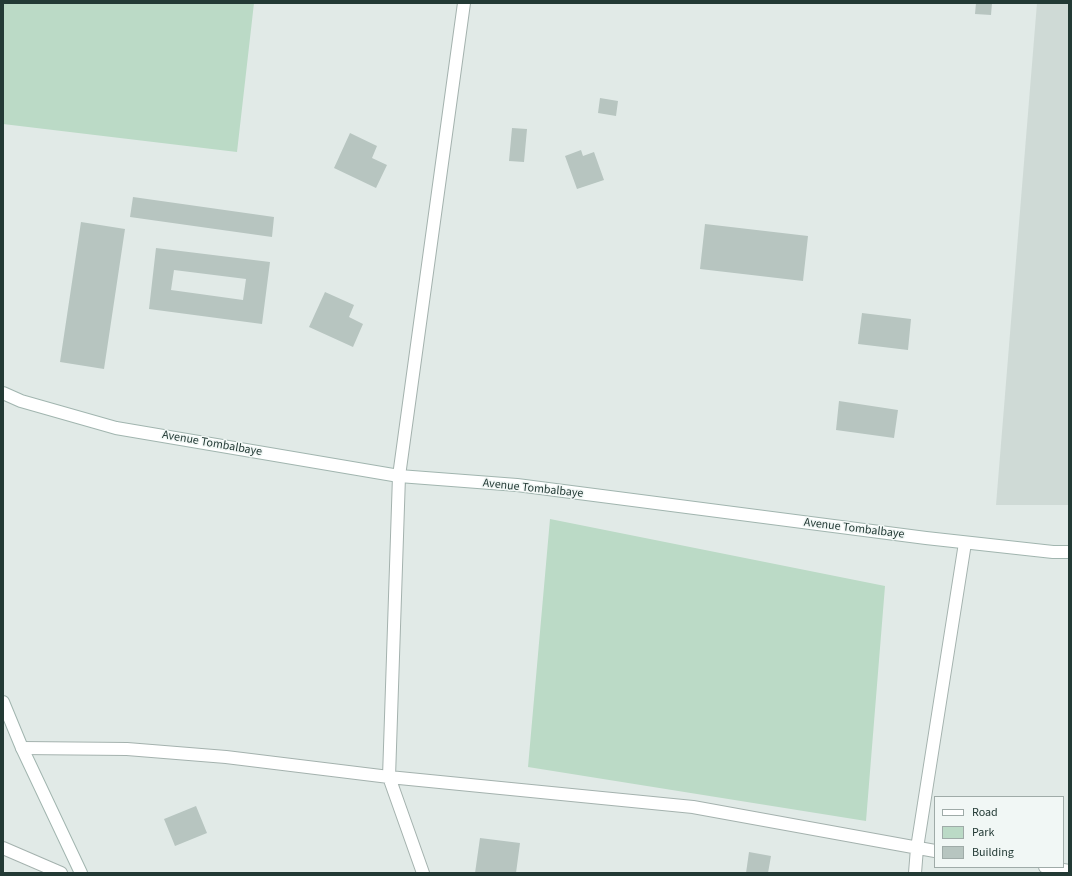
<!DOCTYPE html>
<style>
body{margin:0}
#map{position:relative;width:1072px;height:876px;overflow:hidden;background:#e1eae7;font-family:"Source Sans 3",sans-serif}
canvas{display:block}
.frame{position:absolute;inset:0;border:4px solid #233a35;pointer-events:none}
.legend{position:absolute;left:934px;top:796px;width:130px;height:72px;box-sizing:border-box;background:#f1f7f5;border:1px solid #9faba8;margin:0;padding:5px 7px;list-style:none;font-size:12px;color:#233a35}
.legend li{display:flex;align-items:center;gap:8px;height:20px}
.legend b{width:20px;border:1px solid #9faba8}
</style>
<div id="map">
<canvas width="1072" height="876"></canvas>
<div class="frame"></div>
<ul class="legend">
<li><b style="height:5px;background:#fff"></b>Road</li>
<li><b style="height:11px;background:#bbdac6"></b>Park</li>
<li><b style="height:11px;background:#b7c5c0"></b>Building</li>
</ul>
</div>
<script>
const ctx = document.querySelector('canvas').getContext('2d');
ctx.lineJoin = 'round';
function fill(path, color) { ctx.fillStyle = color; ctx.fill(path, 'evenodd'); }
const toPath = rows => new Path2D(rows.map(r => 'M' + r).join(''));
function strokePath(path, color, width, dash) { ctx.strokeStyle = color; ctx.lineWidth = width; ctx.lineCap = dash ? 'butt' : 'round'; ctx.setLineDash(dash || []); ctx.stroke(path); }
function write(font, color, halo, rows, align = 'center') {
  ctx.font = font + ' "Source Sans 3",sans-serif'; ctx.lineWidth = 3; ctx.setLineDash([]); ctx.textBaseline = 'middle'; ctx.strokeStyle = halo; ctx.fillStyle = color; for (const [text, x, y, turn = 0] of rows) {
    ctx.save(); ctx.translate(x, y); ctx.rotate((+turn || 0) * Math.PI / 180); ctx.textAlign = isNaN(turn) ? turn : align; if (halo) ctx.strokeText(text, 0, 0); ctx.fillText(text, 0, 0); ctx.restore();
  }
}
const built = toPath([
 [1037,3,1069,3,1069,505,996,505]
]);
const green = toPath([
 [3,3,254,3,237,152,3,124],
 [550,519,885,586,866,821,528,767]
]);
const building = toPath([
 [976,3,992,3,991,15,975,14],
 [600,98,618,101,616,116,598,113],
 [512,128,527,129,524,162,509,161],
 [350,133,377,146,372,158,387,165,376,188,334,168],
 [581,150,583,156,594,152,604,180,577,189,565,156],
 [133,197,274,217,272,237,130,217],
 [81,222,125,229,104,369,60,362],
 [705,224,808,236,803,281,700,269],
 [156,248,270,262,262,324,149,309],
 [174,270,246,279,243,300,171,290],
 [325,292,354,305,349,317,363,324,353,347,309,327],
 [862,313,911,319,908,350,858,344],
 [839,401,898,410,894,438,836,430],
 [196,806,207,833,175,846,164,819],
 [480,838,520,843,516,873,475,873],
 [749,852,771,856,768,873,746,873]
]);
const street = toPath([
 [22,748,127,749,226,757,389,777,693,807,935,851],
 [3,848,61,873],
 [1045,867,1069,871],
 [423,873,389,777,399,476,464,3],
 [915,873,917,848,965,543]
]);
const secondary = toPath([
 [3,393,21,401,116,428,399,476,517,485,926,538,1053,552,1069,552],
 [3,702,22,748,81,873]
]);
const streetNames = [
 ["Avenue Tombalbaye",212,444,10],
 ["Avenue Tombalbaye",533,489,6],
 ["Avenue Tombalbaye",854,529,7]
];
fill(built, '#cfdad6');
fill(green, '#bbdac6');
fill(building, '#b7c5c0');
strokePath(street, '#a4b2ae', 14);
strokePath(secondary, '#a1b5af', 14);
strokePath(street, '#fff', 12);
strokePath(secondary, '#fff', 12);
write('12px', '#233a35', '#f1f7f5', streetNames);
</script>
